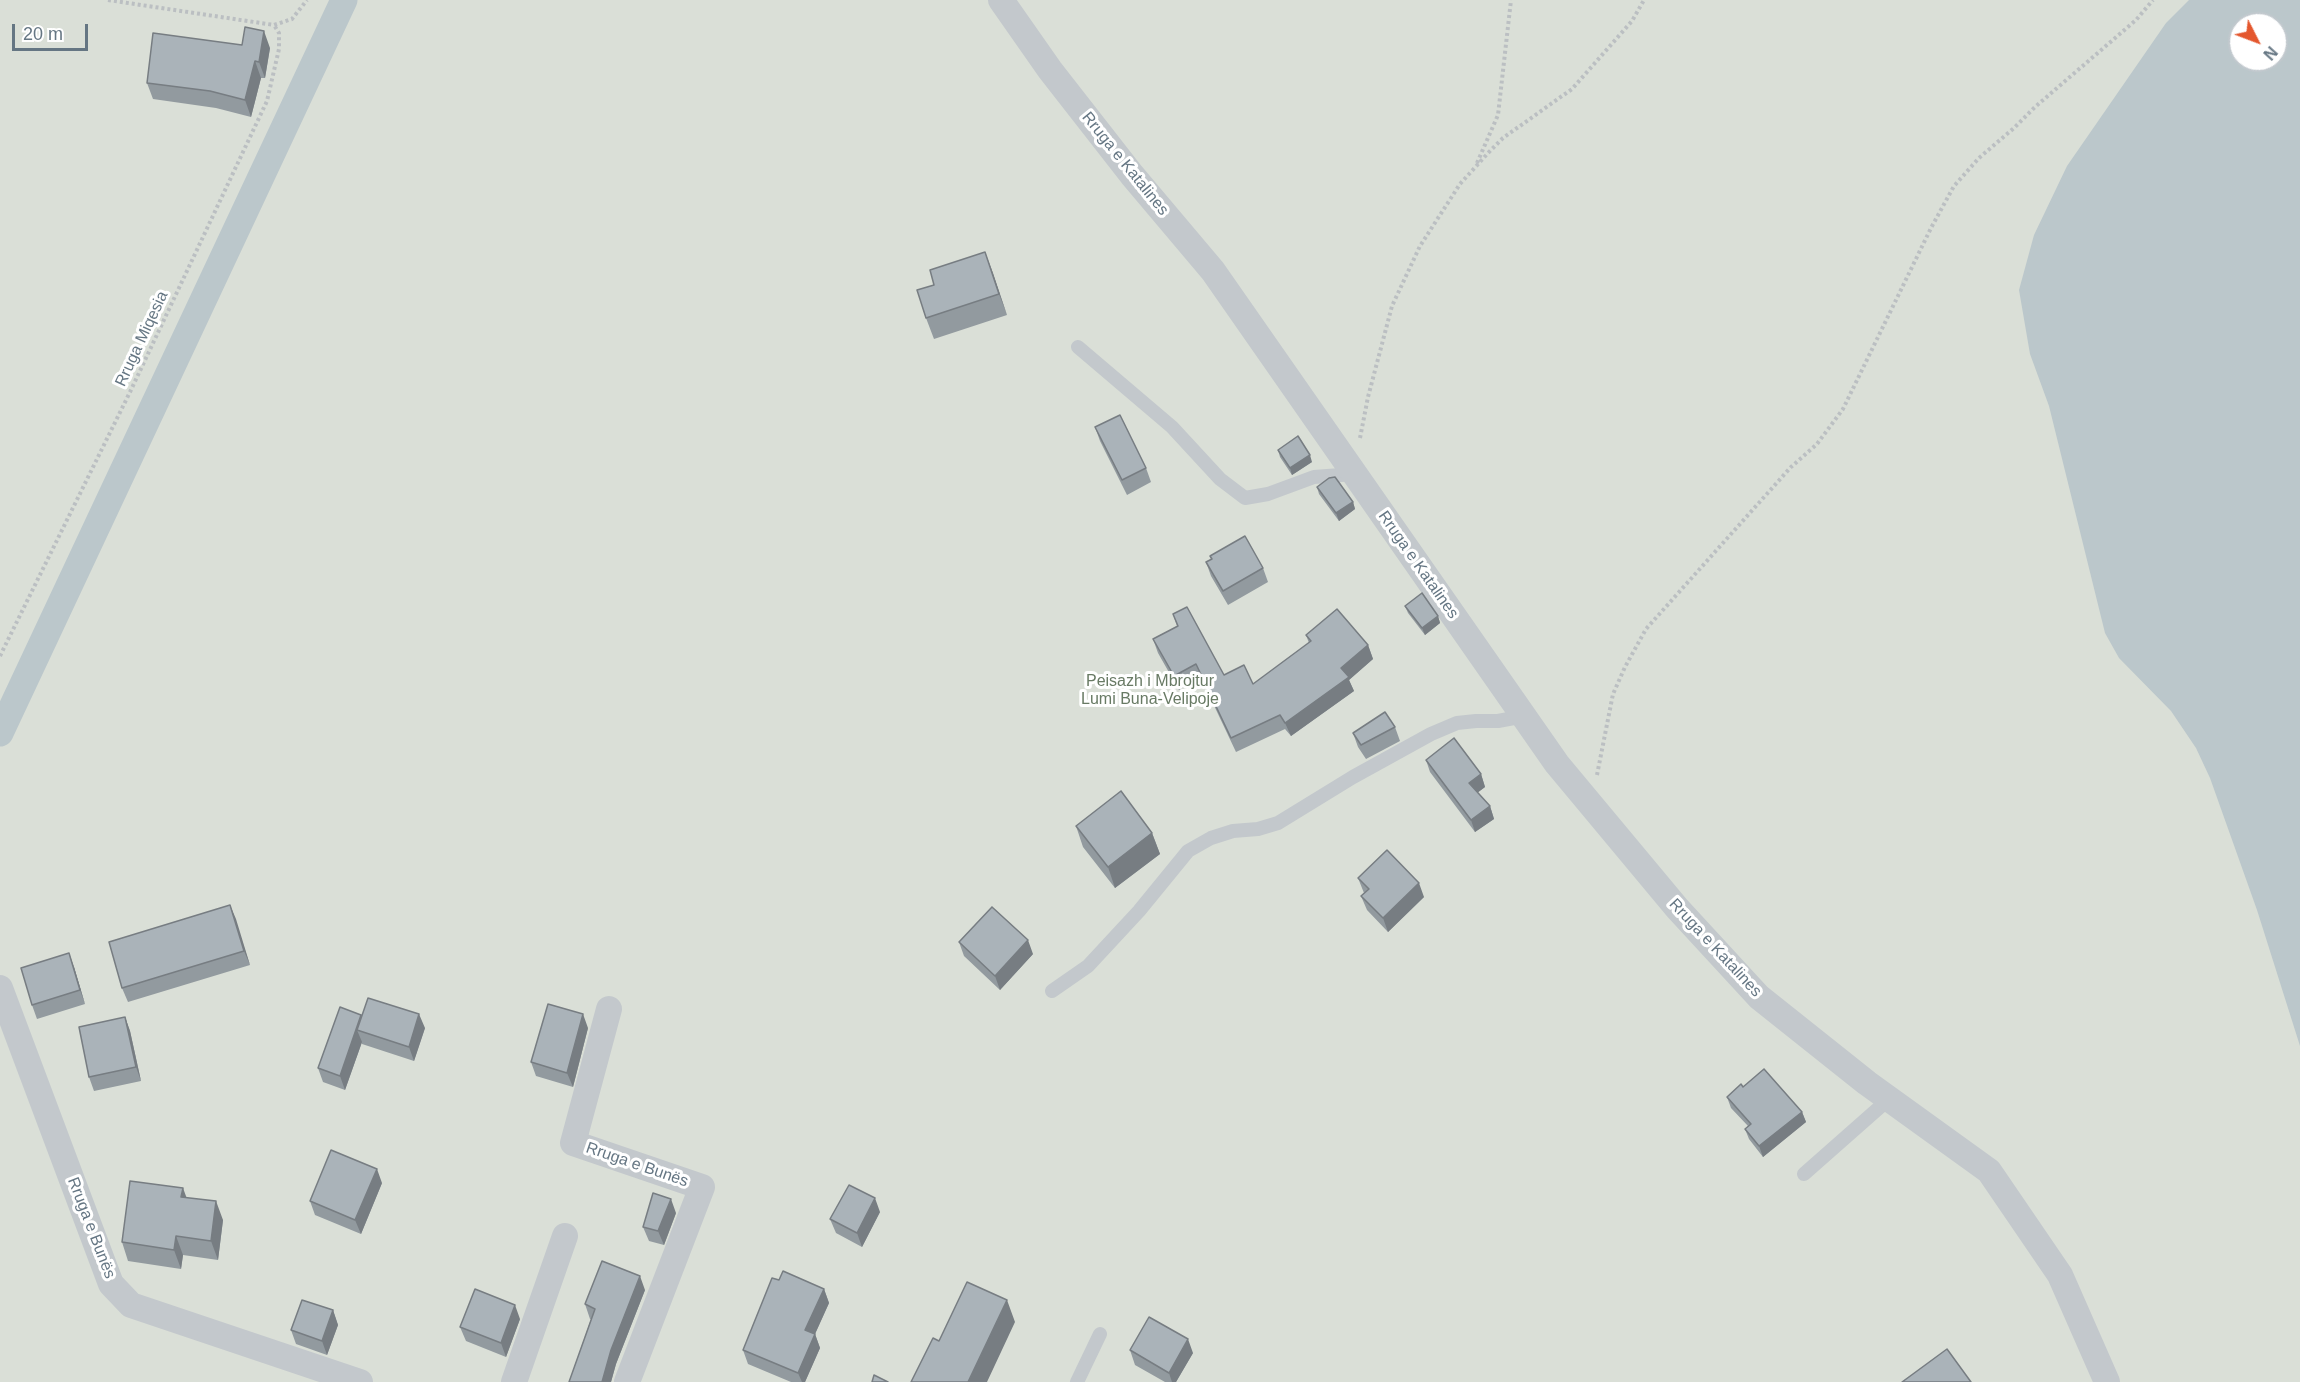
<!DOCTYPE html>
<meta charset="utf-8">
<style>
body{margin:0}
#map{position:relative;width:2300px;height:1382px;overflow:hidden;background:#fafaf8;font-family:Arial,sans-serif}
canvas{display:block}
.north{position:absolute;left:2228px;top:12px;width:60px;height:60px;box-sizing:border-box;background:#fff;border:2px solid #c1c8cd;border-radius:50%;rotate:132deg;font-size:16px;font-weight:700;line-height:24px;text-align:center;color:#657683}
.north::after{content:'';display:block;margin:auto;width:21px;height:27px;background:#e4572e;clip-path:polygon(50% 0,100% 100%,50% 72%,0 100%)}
.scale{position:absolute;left:12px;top:24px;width:76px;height:27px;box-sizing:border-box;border:3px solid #657683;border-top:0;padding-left:8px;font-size:18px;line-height:21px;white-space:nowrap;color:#657683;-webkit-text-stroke:4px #fff;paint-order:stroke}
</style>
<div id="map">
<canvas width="2300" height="1382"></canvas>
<div class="north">N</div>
<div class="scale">20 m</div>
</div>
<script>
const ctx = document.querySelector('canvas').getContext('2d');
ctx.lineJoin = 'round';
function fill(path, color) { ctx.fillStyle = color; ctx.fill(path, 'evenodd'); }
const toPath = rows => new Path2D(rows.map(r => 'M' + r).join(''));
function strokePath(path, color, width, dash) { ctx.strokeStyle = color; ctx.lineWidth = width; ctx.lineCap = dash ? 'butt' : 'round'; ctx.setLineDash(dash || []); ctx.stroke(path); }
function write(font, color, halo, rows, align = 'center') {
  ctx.font = font + ' Arial,sans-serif'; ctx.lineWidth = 6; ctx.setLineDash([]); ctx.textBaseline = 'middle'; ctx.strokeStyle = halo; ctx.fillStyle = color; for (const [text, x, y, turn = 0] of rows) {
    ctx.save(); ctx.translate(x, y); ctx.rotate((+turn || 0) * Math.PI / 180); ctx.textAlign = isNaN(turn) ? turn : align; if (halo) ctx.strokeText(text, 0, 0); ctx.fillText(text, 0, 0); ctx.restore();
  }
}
const green = toPath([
 [0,0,2300,0,2300,1382,0,1382],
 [2240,24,2276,24,2276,60,2240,60]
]);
const water = toPath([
 [2189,0,2300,0,2300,1046,2257,910,2210,778,2196,748,2171,711,2119,658,2105,633,2049,406,2030,354,2019,290,2034,235,2067,166,2166,23],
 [2240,24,2276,24,2276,60,2240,60]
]);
const canal = toPath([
 [0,733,344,0]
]);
const path = toPath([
 [108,0,274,25,292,19,307,0],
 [1477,163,1498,115,1511,0],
 [1360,438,1368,397,1392,306,1420,246,1460,184,1489,152,1503,138,1572,89,1632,21,1644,0],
 [0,656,130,392,267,101,279,49,279,33,274,25],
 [1597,775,1613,694,1625,667,1646,629,1791,467,1817,444,1843,409,1931,228,1954,186,1979,158,2014,128,2035,107,2136,20,2153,0]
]);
const service = toPath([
 [1078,347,1172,427,1220,479,1245,498,1268,494,1314,477,1354,474],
 [1052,991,1088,966,1139,911,1188,851,1211,838,1233,831,1258,829,1278,823,1353,777,1431,734,1457,723,1476,721,1498,721,1514,718,1521,712],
 [1804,1174,1889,1099],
 [1077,1382,1100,1334]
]);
const minor = toPath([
 [1001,0,1050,70,1132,175,1213,271,1557,764,1677,908,1759,997,1867,1083,1989,1171,2060,1275,2107,1382],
 [0,988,111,1284,131,1305,360,1382],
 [609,1009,573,1143,702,1187,627,1382],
 [514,1382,565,1236]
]);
const wall = toPath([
 [242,45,270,48,265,78,261,78,251,117,216,108,153,99,147,83],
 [985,252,1007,315,934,339,926,318,934,285],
 [1095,427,1146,468,1151,482,1127,495,1100,441],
 [1278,450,1312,462,1292,475,1280,457],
 [1317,487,1353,502,1355,509,1339,521,1319,494],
 [1210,556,1263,568,1268,582,1228,605,1211,576,1206,562,1211,559],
 [1405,606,1438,616,1440,623,1425,635,1408,613],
 [1173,614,1224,675,1253,684,1309,643,1306,635,1368,645,1373,659,1349,680,1354,691,1291,736,1285,729,1236,752,1201,678,1179,690,1158,653,1153,639,1177,626],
 [1395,727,1400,741,1366,759,1358,747,1353,733],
 [1426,760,1481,774,1485,787,1477,793,1490,806,1494,819,1475,832,1430,772],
 [1076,826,1152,833,1160,854,1115,888,1083,847],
 [1358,878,1424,897,1388,932,1367,910,1361,896,1364,893],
 [230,905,250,965,128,1002,122,988],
 [959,942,1033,954,1000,990,964,956],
 [74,967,85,1004,37,1019,32,1005],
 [362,1016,425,1028,414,1061,362,1044,362,1042,345,1090,323,1082,318,1068],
 [125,1017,130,1031,141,1081,94,1091,89,1077],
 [588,1028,573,1087,536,1076,531,1062],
 [1743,1087,1802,1112,1806,1122,1763,1157,1749,1139,1745,1129,1748,1126,1731,1108,1727,1097],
 [382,1183,361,1234,315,1215,310,1201],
 [186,1198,223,1220,218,1260,183,1255,181,1269,128,1261,122,1242],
 [880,1212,862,1247,836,1233,830,1219],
 [676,1213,664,1245,649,1241,643,1227],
 [779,1280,824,1289,829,1303,815,1334,820,1348,805,1382,791,1382,748,1364,743,1350],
 [645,1290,616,1364,611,1382,569,1382,591,1319,590,1319,585,1304],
 [333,1310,338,1325,327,1355,296,1344,291,1330],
 [520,1319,506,1357,466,1341,460,1327],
 [1130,1350,1193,1353,1176,1382,1165,1382,1135,1365]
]);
const shadedWall = toPath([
 [264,31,270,48,265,78,259,62],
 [255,61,261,78,251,117,245,100],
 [985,252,993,273,1007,315,999,294],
 [1310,455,1312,462,1292,475,1290,468],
 [1353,502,1355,509,1339,521,1336,513],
 [1438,616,1440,623,1425,635,1422,628],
 [1368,645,1373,659,1349,680,1354,691,1291,736,1285,723,1341,668],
 [1481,774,1485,787,1473,796,1469,783],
 [1490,806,1494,819,1475,832,1471,820],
 [1152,833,1160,854,1115,888,1108,867],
 [1419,883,1424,897,1388,932,1383,918],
 [230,905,236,919,250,965,244,951],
 [1028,940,1033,954,1000,990,995,976],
 [69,953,74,967,85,1004,80,990],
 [419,1014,425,1028,414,1061,409,1047],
 [583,1014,588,1028,573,1087,567,1073],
 [361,1015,367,1029,357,1030,362,1042,345,1090,340,1076],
 [125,1017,130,1031,141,1081,136,1067],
 [1802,1112,1806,1122,1763,1157,1759,1146],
 [377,1169,382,1183,361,1234,355,1220],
 [183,1188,190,1207,181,1197],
 [875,1198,880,1212,862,1247,857,1233],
 [671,1199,676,1213,664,1245,658,1231],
 [216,1201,223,1220,218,1260,211,1241],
 [176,1236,183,1255,181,1269,174,1250],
 [640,1276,645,1290,616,1364,611,1382,602,1382,611,1350],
 [824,1289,829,1303,815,1334,820,1348,805,1382,802,1382,798,1373,805,1330],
 [1007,1300,1015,1322,987,1382,968,1382],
 [515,1305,520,1319,506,1357,501,1343],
 [333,1310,338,1325,327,1355,322,1341],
 [1188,1339,1193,1353,1176,1382,1172,1382,1169,1373]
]);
const building = toPath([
 [245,27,264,31,259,62,255,61,245,100,210,91,147,83,153,33,242,45,245,27],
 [985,252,999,294,926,318,917,290,934,285,930,270,985,252],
 [1120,415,1146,468,1122,480,1095,427,1120,415],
 [1298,436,1310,455,1290,468,1278,450,1298,436],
 [1335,477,1353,502,1336,513,1317,487,1329,478,1335,477],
 [1245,536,1263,568,1223,591,1206,562,1212,559,1210,556,1245,536],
 [1422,593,1438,616,1422,628,1405,606,1422,593],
 [1187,607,1224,675,1244,665,1253,684,1311,641,1306,635,1337,609,1368,645,1341,668,1349,677,1285,723,1280,715,1231,738,1196,664,1174,676,1153,639,1178,626,1173,614,1187,607],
 [1385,712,1395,727,1361,745,1353,733,1385,712],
 [1454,738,1481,774,1469,783,1490,806,1471,820,1426,760,1454,738],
 [1121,791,1152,833,1108,867,1076,826,1121,791],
 [1387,850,1419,883,1383,918,1361,896,1369,889,1358,878,1387,850],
 [230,905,244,951,122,988,109,942,230,905],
 [992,907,1028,940,995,976,959,942,992,907],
 [69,953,80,990,32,1005,21,968,69,953],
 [368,998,419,1014,409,1047,357,1030,368,998],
 [548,1004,583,1014,567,1073,531,1062,548,1004],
 [340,1007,361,1015,340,1076,318,1068,340,1007],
 [125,1017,136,1067,89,1077,79,1027,125,1017],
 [1764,1069,1802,1112,1759,1146,1745,1129,1751,1124,1727,1097,1741,1084,1743,1087,1764,1069],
 [331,1150,377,1169,355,1220,310,1201,331,1150],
 [130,1181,183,1188,181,1197,216,1201,211,1241,176,1236,174,1250,122,1242,130,1181],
 [849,1185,875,1198,857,1233,830,1219,849,1185],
 [653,1193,671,1199,658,1231,643,1227,653,1193],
 [602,1261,640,1276,611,1350,602,1382,569,1382,595,1309,585,1304,602,1261],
 [783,1271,824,1289,805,1330,815,1334,798,1373,743,1350,772,1278,779,1280,783,1271],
 [967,1282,1007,1300,968,1382,911,1382,933,1338,939,1341,967,1282],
 [475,1289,515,1305,501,1343,460,1327,475,1289],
 [302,1300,333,1310,322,1341,291,1330,302,1300],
 [1149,1317,1188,1339,1169,1373,1130,1350,1149,1317],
 [1947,1349,1971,1382,1902,1382,1947,1349],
 [874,1375,888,1382,872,1382,874,1375]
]);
const streetNames = [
 ["Rruga e Katalines",1125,164,51],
 ["Rruga Miqesia",142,339,-65],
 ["Rruga e Katalines",1418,565,55],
 ["Rruga e Katalines",1715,948,47],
 ["Rruga e Bunës",637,1165,19],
 ["Rruga e Bunës",91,1228,69]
];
const parkNames = [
 ["Peisazh i Mbrojtur",1150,682],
 ["Lumi Buna-Velipoje",1150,700]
];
fill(green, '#dadfd7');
fill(water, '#bbc7cb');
strokePath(canal, '#bbc7cb', 27);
strokePath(path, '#bbbfc2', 4, [3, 3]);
strokePath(service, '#c3c8cc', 14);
strokePath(minor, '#c3c8cc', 26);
fill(wall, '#929a9f');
fill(shadedWall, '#777d82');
fill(building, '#aab3b9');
strokePath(building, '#777d82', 1.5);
write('16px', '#657683', '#fff', streetNames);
write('16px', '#687a64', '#fff', parkNames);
</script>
